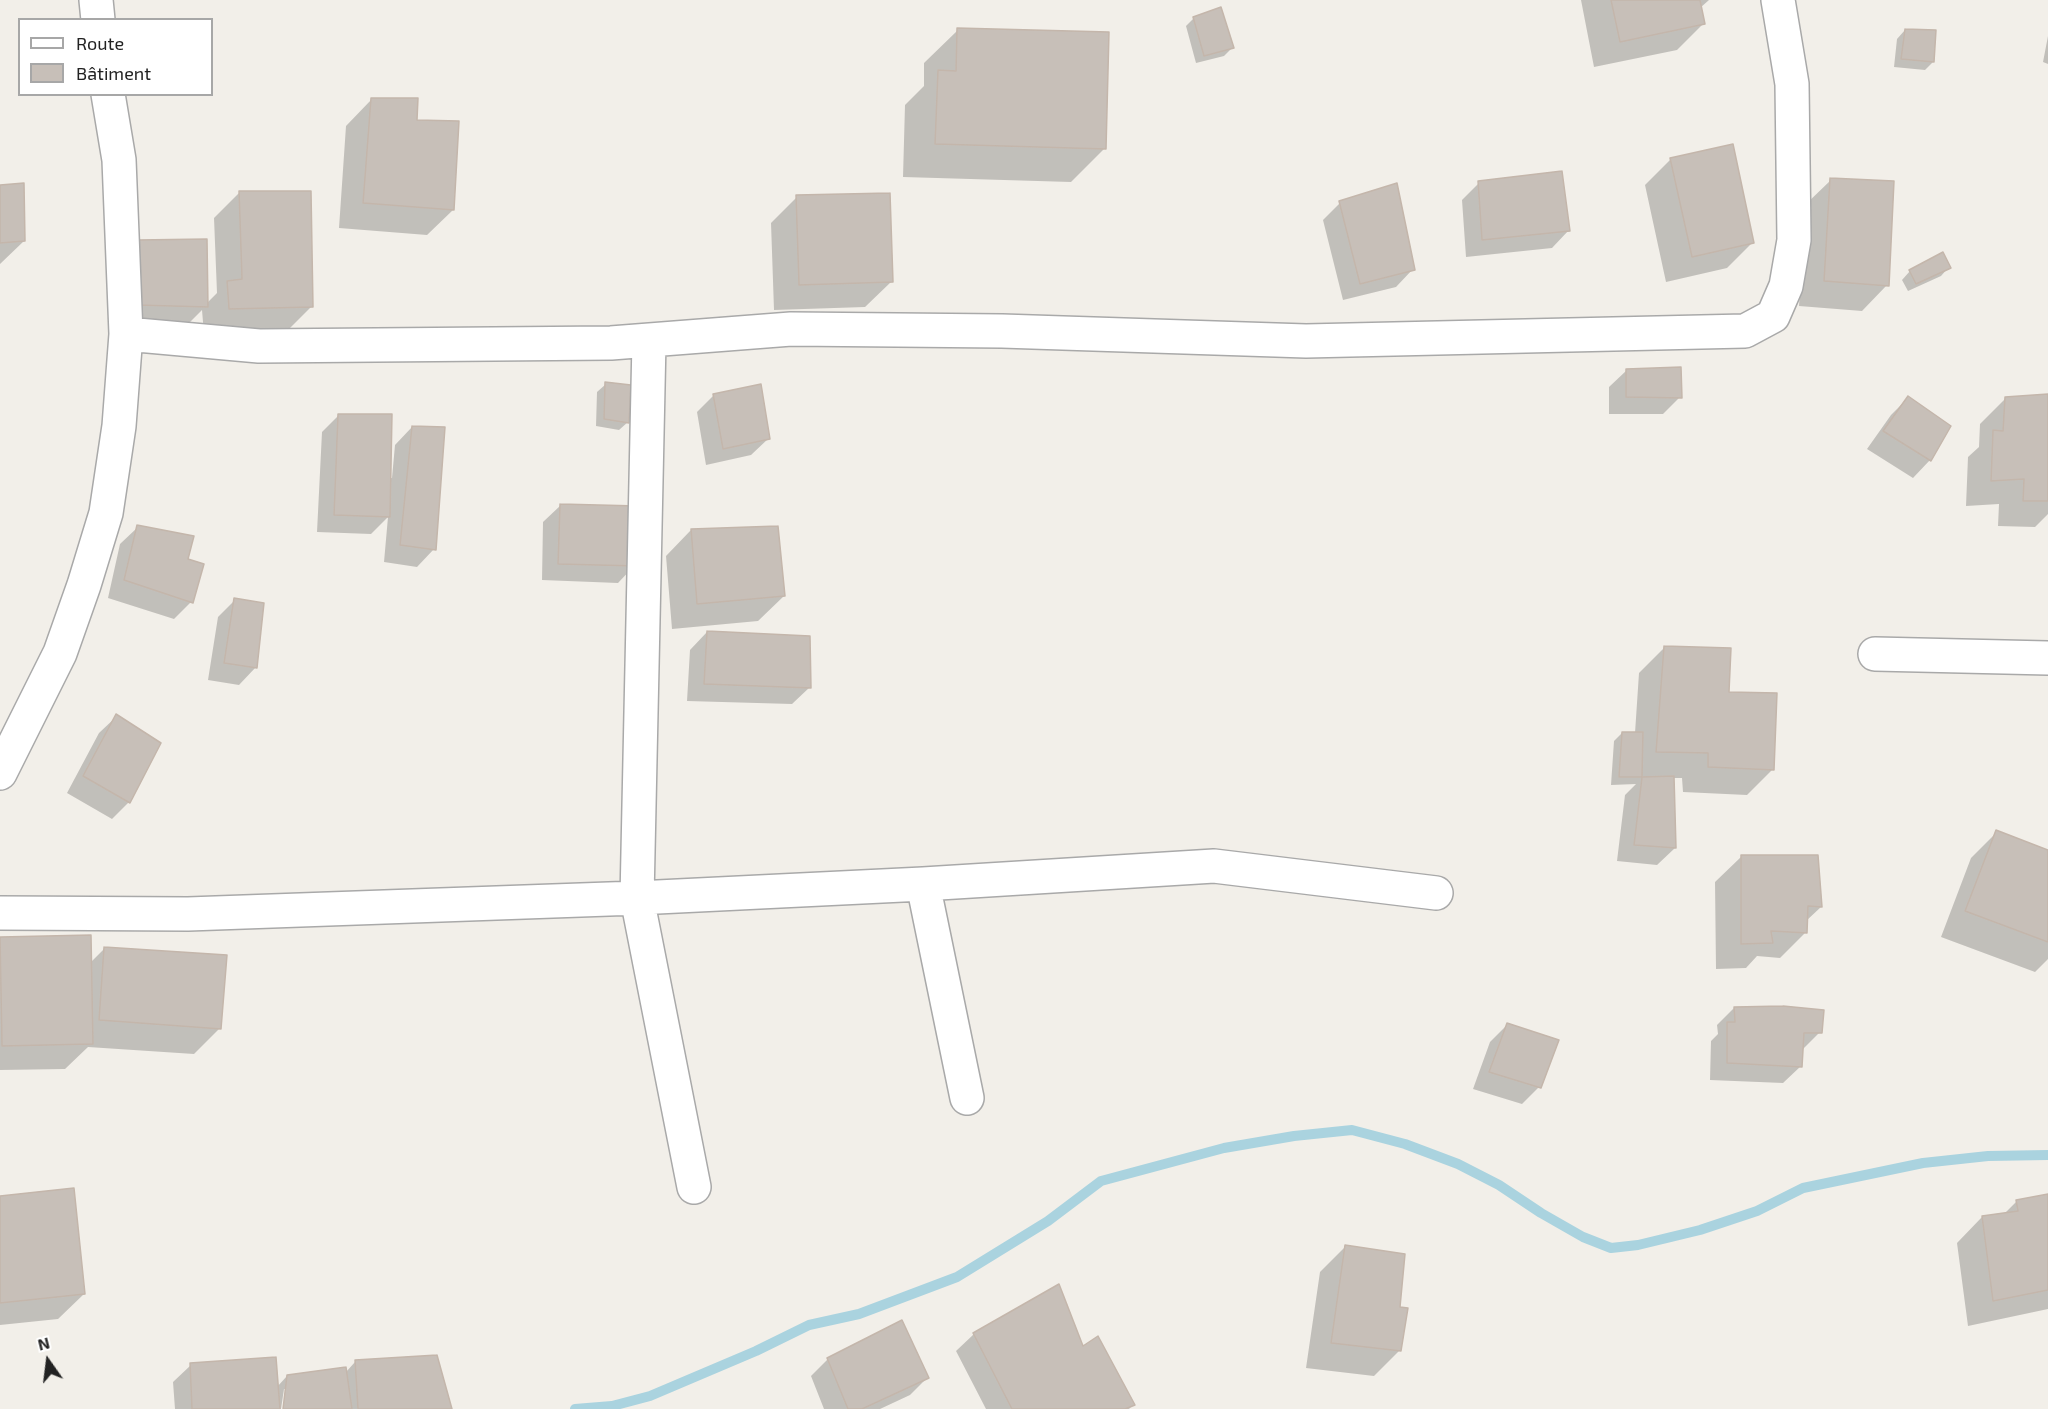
<!DOCTYPE html>
<meta charset="utf-8">
<style>
body{margin:0}
#map{position:relative;width:2048px;height:1409px;overflow:hidden;background:#f2efe9;font-family:"Exo 2",sans-serif}
canvas{display:block}
.legend{position:absolute;left:18px;top:18px;width:195px;height:78px;box-sizing:border-box;background:#fff;border:2px solid #a7a7a7;margin:0;padding:8px 10px;list-style:none;font-size:18px;color:#222}
.legend li{display:flex;align-items:center;gap:12px;height:30px}
.legend b{width:30px;border:2px solid #a7a7a7}
.north{position:absolute;left:18px;top:1331px;width:60px;height:60px;-webkit-text-stroke:4px #fff;paint-order:stroke;rotate:346deg;font-size:16px;font-weight:700;line-height:24px;text-align:center;color:#222}
.north::after{content:'';display:block;margin:auto;width:21px;height:27px;background:#222;clip-path:polygon(50% 0,100% 100%,50% 72%,0 100%)}
</style>
<div id="map">
<canvas width="2048" height="1409"></canvas>
<ul class="legend">
<li><b style="height:8px;background:#fff"></b>Route</li>
<li><b style="height:16px;background:#c7bfb8"></b>Bâtiment</li>
</ul>
<div class="north">N</div>
</div>
<script>
const ctx = document.querySelector('canvas').getContext('2d');
ctx.lineJoin = 'round';
function fill(path, color) { ctx.fillStyle = color; ctx.fill(path, 'evenodd'); }
const toPath = rows => new Path2D(rows.map(r => 'M' + r).join(''));
function strokePath(path, color, width, dash) { ctx.strokeStyle = color; ctx.lineWidth = width; ctx.lineCap = dash ? 'butt' : 'round'; ctx.setLineDash(dash || []); ctx.stroke(path); }
const shadow = toPath([
 [1581,0,1709,0,1700,8,1703,24,1677,50,1594,67],
 [1194,18,1232,48,1224,56,1196,63,1186,26],
 [958,30,1104,149,1071,182,903,177,905,105,924,86,924,63],
 [1905,30,1933,62,1925,70,1894,67,1897,39],
 [2048,36,2048,64,2043,62],
 [371,100,416,121,453,210,427,235,339,228,346,126],
 [1671,159,1752,243,1727,268,1666,282,1645,185],
 [1831,180,1887,285,1862,311,1799,306,1805,205],
 [1479,183,1569,230,1552,248,1466,257,1462,200],
 [0,186,24,241,0,264],
 [240,192,311,307,286,332,204,334,202,310,189,323,120,322,121,259,206,304,217,293,214,218],
 [797,197,891,282,865,307,774,310,771,223],
 [1340,203,1413,269,1396,287,1343,300,1323,220],
 [1949,267,1941,276,1908,291,1902,280,1910,271],
 [1627,370,1680,397,1663,414,1609,414,1609,387],
 [606,384,628,422,619,430,596,426,597,392],
 [714,395,769,438,751,455,706,465,697,412],
 [2048,396,2048,514,2035,527,1998,526,1999,504,1966,506,1968,457,1979,447,1980,424,2006,398],
 [1908,398,1930,460,1913,478,1867,449,1891,415],
 [339,415,389,478,392,478,395,445,412,427,434,549,417,567,384,562,388,517,371,534,317,532,322,432],
 [561,505,635,565,618,583,542,580,543,522],
 [138,527,186,561,191,602,174,619,108,598,120,544],
 [691,530,784,596,758,621,672,629,666,556],
 [235,600,256,667,239,685,208,680,218,617],
 [707,632,810,687,792,704,687,701,690,650],
 [1665,647,1772,770,1747,795,1683,792,1682,778,1673,778,1675,848,1657,865,1617,861,1625,795,1636,784,1611,785,1614,741,1622,733,1635,733,1639,673],
 [117,716,129,802,112,819,67,793,99,733],
 [1997,832,2048,851,2048,959,2035,972,1941,937,1971,858],
 [1741,857,1821,907,1806,921,1806,932,1780,958,1757,956,1746,968,1716,969,1715,882],
 [0,938,90,963,105,948,220,1028,194,1054,88,1047,65,1069,0,1070],
 [1734,1008,1820,1032,1803,1049,1801,1066,1783,1083,1710,1080,1711,1041,1718,1034,1717,1025],
 [1507,1025,1539,1087,1522,1104,1473,1089,1490,1042],
 [2048,1196,2048,1309,1968,1326,1957,1243,1982,1217,2004,1214,2017,1201],
 [0,1198,84,1294,58,1319,0,1325],
 [1346,1246,1399,1351,1374,1376,1306,1368,1320,1272],
 [1058,1286,1082,1348,1133,1405,1129,1409,986,1409,956,1351,974,1334],
 [828,1359,927,1378,910,1395,880,1409,824,1409,811,1376],
 [355,1362,450,1409,284,1409,287,1389,284,1389,281,1409,175,1409,173,1382,191,1365,277,1387,287,1376,346,1372]
]);
const stream = toPath([
 [575,1409,612,1406,650,1396,756,1351,809,1325,859,1314,957,1277,1048,1221,1101,1181,1224,1148,1294,1136,1352,1130,1405,1144,1458,1164,1499,1185,1541,1213,1583,1237,1611,1248,1638,1245,1700,1230,1757,1211,1803,1188,1923,1163,1988,1156,2048,1155]
]);
const building = toPath([
 [1611,0,1700,0,1705,24,1620,42,1611,0],
 [1221,7,1234,48,1204,56,1193,17,1221,7],
 [957,28,1109,32,1106,149,935,144,938,70,956,71,957,28],
 [1905,29,1936,30,1934,62,1901,59,1905,29],
 [371,98,418,98,417,120,459,121,454,210,363,203,371,98],
 [1733,144,1754,243,1692,257,1670,158,1733,144],
 [1562,171,1570,231,1482,240,1478,181,1562,171],
 [1830,178,1894,181,1889,286,1824,281,1830,178],
 [24,183,25,241,0,243,0,185,24,183],
 [1397,183,1415,270,1360,284,1339,201,1397,183],
 [239,191,311,191,313,307,229,309,227,281,242,279,239,191],
 [890,193,893,282,799,285,796,195,890,193],
 [207,239,208,307,136,305,137,240,207,239],
 [1943,252,1951,268,1916,284,1909,270,1943,252],
 [1681,367,1682,398,1626,397,1626,369,1681,367],
 [605,382,631,385,629,423,604,419,605,382],
 [761,384,770,439,723,449,713,394,761,384],
 [2048,394,2048,501,2023,501,2024,479,1991,481,1993,430,2003,431,2005,397,2048,394],
 [1908,396,1951,426,1931,461,1883,431,1908,396],
 [338,414,392,414,390,517,334,515,338,414],
 [412,426,445,427,436,550,400,545,412,426],
 [560,504,638,506,637,566,558,564,560,504],
 [137,525,194,536,188,559,204,564,193,603,124,580,137,525],
 [778,526,785,596,697,604,691,529,778,526],
 [234,598,264,603,257,668,224,663,234,598],
 [707,631,810,636,811,688,704,684,707,631],
 [1664,646,1731,648,1729,692,1777,693,1774,770,1708,767,1708,753,1656,752,1664,646],
 [116,714,161,743,130,803,83,776,116,714],
 [1622,732,1643,732,1642,777,1619,777,1622,732],
 [1674,776,1676,848,1634,845,1642,777,1674,776],
 [1996,830,2048,850,2048,942,1965,911,1996,830],
 [1741,855,1818,855,1822,907,1808,906,1807,933,1771,931,1773,943,1741,944,1741,855],
 [91,935,93,1044,2,1046,0,937,91,935],
 [104,947,227,955,221,1029,99,1020,104,947],
 [1783,1006,1824,1010,1822,1033,1804,1033,1802,1067,1727,1063,1727,1022,1735,1022,1734,1007,1783,1006],
 [1507,1023,1559,1040,1541,1088,1489,1072,1507,1023],
 [74,1188,85,1294,0,1303,0,1196,74,1188],
 [2048,1194,2048,1290,1993,1301,1982,1216,2018,1211,2016,1200,2048,1194],
 [1345,1245,1405,1254,1400,1307,1408,1308,1401,1351,1331,1343,1345,1245],
 [1059,1284,1083,1346,1098,1336,1135,1405,1125,1409,1012,1409,973,1333,1059,1284],
 [902,1320,929,1378,862,1409,848,1409,827,1358,902,1320],
 [437,1355,452,1409,358,1409,355,1360,437,1355],
 [276,1357,280,1409,192,1409,190,1363,276,1357],
 [346,1367,352,1409,283,1409,287,1375,346,1367]
]);
const minor = toPath([
 [96,0,98,20],
 [126,334,259,346,611,343,791,329,1002,331,1306,341,1745,331,1773,316,1786,286,1794,240,1792,84,1778,0],
 [649,341,637,898,694,1187],
 [1875,654,2048,658],
 [0,773,60,653,84,585,106,513,119,426,126,334,119,160,108,94],
 [923,884,967,1098],
 [0,913,188,914,637,898,923,884,1214,866,1436,893]
]);
fill(shadow, '#0003');
strokePath(stream, '#aad3df', 10);
fill(building, '#c7bfb8');
strokePath(building, '#c4b6ab', 1.5);
strokePath(minor, '#a9a9a9', 36);
strokePath(minor, '#fff', 33);
</script>
